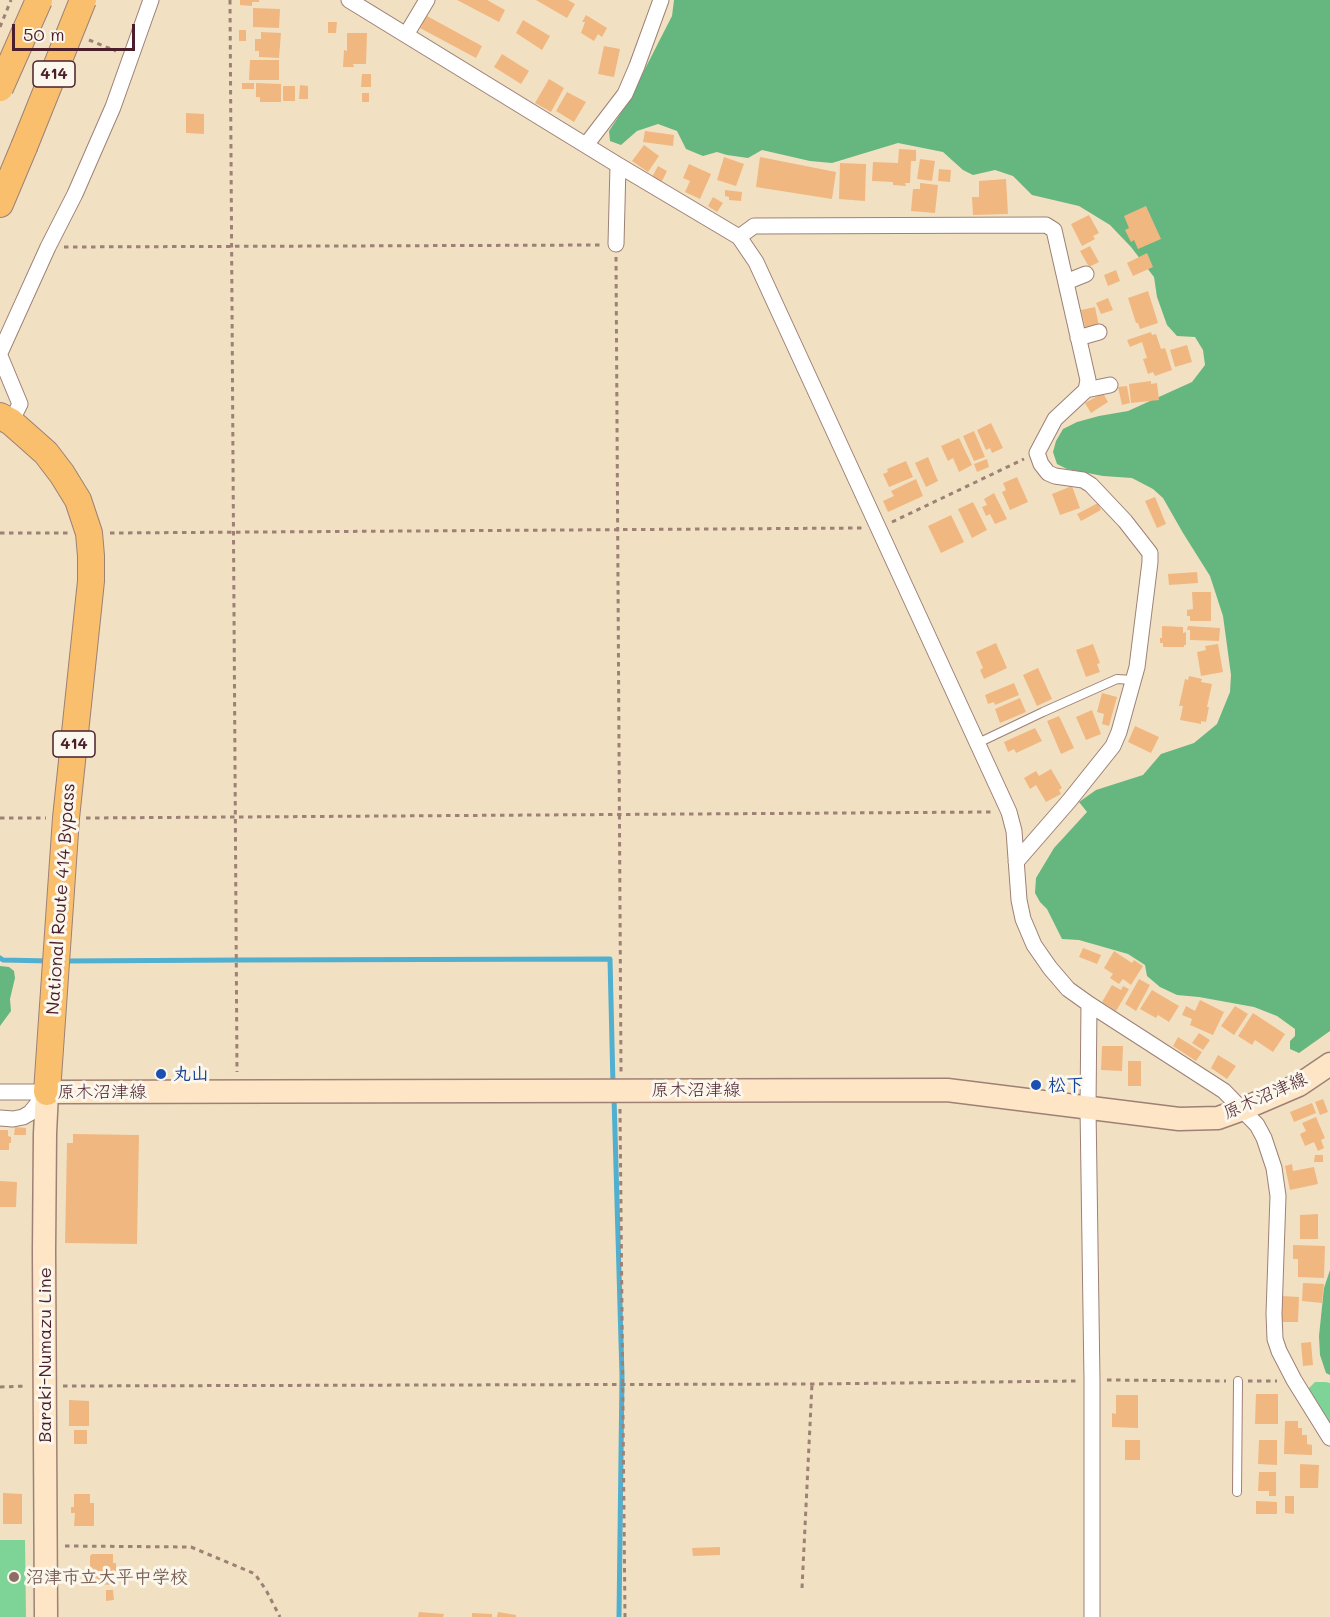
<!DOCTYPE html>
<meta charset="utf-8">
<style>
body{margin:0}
#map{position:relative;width:1330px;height:1617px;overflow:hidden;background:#f1e1c2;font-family:Mali,sans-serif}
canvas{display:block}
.scale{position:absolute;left:12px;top:24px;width:123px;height:27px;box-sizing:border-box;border:3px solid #4a1f2b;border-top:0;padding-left:8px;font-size:18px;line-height:21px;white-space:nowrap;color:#4a1f2b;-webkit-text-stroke:4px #fbf7ec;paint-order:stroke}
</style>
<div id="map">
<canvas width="1330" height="1617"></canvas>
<div class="scale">50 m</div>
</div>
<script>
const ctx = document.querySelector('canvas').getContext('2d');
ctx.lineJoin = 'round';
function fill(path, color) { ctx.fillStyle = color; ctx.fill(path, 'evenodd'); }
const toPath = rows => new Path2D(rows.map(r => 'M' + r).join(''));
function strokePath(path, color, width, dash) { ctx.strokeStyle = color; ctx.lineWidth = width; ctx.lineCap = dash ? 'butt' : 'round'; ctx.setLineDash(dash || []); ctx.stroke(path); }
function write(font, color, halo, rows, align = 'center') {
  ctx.font = font + ' Mali,"Klee One",sans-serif'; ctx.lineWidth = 6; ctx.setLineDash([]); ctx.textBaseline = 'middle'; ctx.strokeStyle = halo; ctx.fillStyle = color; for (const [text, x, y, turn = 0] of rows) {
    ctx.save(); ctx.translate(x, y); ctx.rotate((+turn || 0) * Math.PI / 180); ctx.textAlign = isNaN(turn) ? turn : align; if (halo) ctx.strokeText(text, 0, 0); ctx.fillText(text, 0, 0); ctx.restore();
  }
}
const green = toPath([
 [1315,1382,1326,1382,1330,1383,1330,1429,1306,1391],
 [25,1540,26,1617,0,1617,0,1540]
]);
const forest = toPath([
 [674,0,1330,0,1330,1031,1299,1053,1290,1049,1290,1041,1295,1036,1295,1029,1277,1016,1254,1007,1199,997,1177,995,1160,987,1147,976,1145,965,1128,954,1079,940,1062,939,1047,909,1040,902,1035,893,1036,878,1054,848,1087,812,1079,802,1096,790,1143,775,1161,754,1194,743,1217,724,1230,692,1231,675,1223,616,1210,576,1183,533,1163,498,1153,489,1132,478,1103,476,1067,469,1057,464,1053,452,1056,441,1063,429,1077,422,1099,416,1128,411,1192,382,1205,365,1203,350,1195,337,1177,336,1167,325,1157,297,1154,277,1131,247,1110,225,1079,206,1032,195,1013,176,995,170,973,175,963,170,943,152,898,143,832,163,810,161,762,150,748,158,727,155,717,152,703,156,686,149,677,131,658,124,637,131,621,145,610,141,609,131,627,104,672,16],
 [0,966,9,967,14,971,15,978,10,999,11,1011,0,1026],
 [1330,1270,1330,1375,1326,1373,1320,1355,1319,1336,1324,1288]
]);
const stream = toPath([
 [0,958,3,960,49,961],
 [64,961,242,960,610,959,613,1085],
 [614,1097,622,1376,619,1617]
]);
const building = toPath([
 [240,0,259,0,259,2,252,2,252,6,240,5],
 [457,0,487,0,505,10,499,22],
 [536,0,568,0,575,4,567,18],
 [253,8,280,9,279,28,253,27],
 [586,15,607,28,602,37,598,34,594,41,581,33,585,22,582,22],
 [427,16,482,46,476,58,420,28],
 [523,20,550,36,542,50,516,33],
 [328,22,337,22,336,33,328,33],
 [239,30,246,30,246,41,239,41],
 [261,32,281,33,279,58,259,57,259,51,255,51,255,39,261,39],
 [347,33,367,33,366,64,353,64,354,67,343,67,344,50,347,51],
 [604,46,620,49,614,77,598,74],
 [502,54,529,71,521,84,494,67],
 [250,60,279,60,279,80,249,80],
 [362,74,371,74,371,87,361,87],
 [549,79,564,88,551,112,535,103],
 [242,83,254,83,254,89,242,89],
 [256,83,281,84,281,102,260,102,260,97,256,97],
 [300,85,308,86,308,99,299,99],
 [283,86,295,86,295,101,283,101],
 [567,92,586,102,574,122,556,111],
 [362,93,369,93,369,102,362,102],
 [186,113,204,114,204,134,186,133],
 [645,131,674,135,673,146,643,142],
 [644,145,659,156,648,172,632,161],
 [899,149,916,150,916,161,911,161,910,183,905,183,906,186,893,185,893,182,872,181,873,162,898,163],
 [724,157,744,164,736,186,717,180],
 [760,157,836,172,832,199,756,187],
 [920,159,935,161,932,181,917,179],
 [840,163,866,164,865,201,839,199],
 [689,164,711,174,700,199,685,192,690,181,683,178],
 [658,166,667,171,661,183,652,177],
 [939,169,951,170,950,182,938,181],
 [1006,179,1008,214,973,215,972,197,979,197,979,181],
 [920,183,938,185,935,213,911,211,913,189,920,189],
 [725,190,742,192,741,201,729,200,729,197,725,196],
 [713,197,723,203,717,212,708,206],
 [1146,206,1161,239,1138,249,1134,240,1131,242,1125,230,1129,228,1124,216],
 [1089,215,1099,233,1093,236,1095,239,1082,246,1071,224],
 [1090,246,1099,262,1089,267,1080,251],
 [1147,253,1153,267,1133,276,1127,263],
 [1116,270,1120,281,1108,286,1104,275],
 [1148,291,1158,323,1140,329,1138,323,1136,323,1128,298],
 [1108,298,1113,310,1101,314,1096,303],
 [1095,307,1099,326,1086,330,1081,310],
 [1151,332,1152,335,1156,334,1161,349,1165,348,1172,370,1155,376,1153,372,1148,374,1143,359,1147,358,1142,342,1130,347,1127,340],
 [1187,345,1192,362,1175,367,1170,350],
 [1151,381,1151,384,1157,383,1159,400,1131,403,1129,384],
 [1127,386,1130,403,1122,405,1118,387],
 [1103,393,1108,402,1091,413,1085,403],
 [991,423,1003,448,992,453,990,448,986,450,977,430],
 [974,431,985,457,974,461,963,436],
 [959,438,972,465,959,472,953,458,948,461,941,446],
 [928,457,938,481,926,487,915,463],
 [987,459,989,467,977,472,974,464],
 [906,461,913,477,889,487,883,474,888,472,887,469],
 [1017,477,1028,502,1010,510,1002,492,1006,490,1003,483],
 [916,479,923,496,888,512,883,501,894,496,891,491],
 [1072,486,1080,508,1060,515,1052,494],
 [994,493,1007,519,995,524,990,514,986,516,982,507,987,505,984,499],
 [1155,497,1166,524,1157,528,1145,501],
 [973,502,987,530,972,538,958,509],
 [1098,503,1101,510,1081,521,1077,514],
 [951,515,964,542,941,553,928,526],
 [1197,572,1198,583,1169,585,1168,574],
 [1192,592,1211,592,1211,621,1190,621,1190,616,1187,616,1187,610,1193,609],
 [1162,626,1183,627,1183,633,1186,632,1186,645,1184,645,1184,647,1163,647,1163,643,1160,643,1160,638,1162,638],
 [1188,626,1220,628,1219,641,1190,640,1190,630,1187,630],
 [996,643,1007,668,984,679,980,670,983,668,976,652],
 [1093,644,1100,663,1097,664,1100,672,1086,677,1076,650],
 [1218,644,1223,672,1201,676,1197,652,1206,650,1205,646],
 [1038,668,1052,699,1037,706,1023,675],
 [1189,676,1202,679,1201,682,1212,684,1207,707,1209,707,1206,722,1201,721,1201,724,1180,720,1183,706,1179,706,1185,679,1188,680],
 [1014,683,1019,695,995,705,994,702,988,704,985,695],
 [1102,693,1117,697,1109,726,1102,724,1104,714,1097,712],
 [1020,698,1026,712,1000,723,995,709],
 [1092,710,1101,734,1086,740,1076,717],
 [1059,716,1074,748,1061,754,1047,721],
 [1135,726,1159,737,1151,753,1128,742],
 [1035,728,1042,741,1016,753,1014,749,1008,752,1004,742],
 [1051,769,1062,788,1059,790,1061,794,1046,802,1036,785,1030,789,1024,778,1036,771,1039,776],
 [1083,948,1101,955,1097,964,1079,957],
 [1114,951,1132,963,1134,960,1143,966,1131,985,1123,979,1119,984,1110,978,1113,974,1104,968],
 [1139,979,1150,985,1136,1011,1125,1004],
 [1112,985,1121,990,1123,986,1129,989,1116,1011,1102,1002],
 [1152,990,1179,1006,1169,1022,1158,1015,1156,1018,1140,1009],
 [1200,1000,1224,1012,1213,1035,1190,1025,1192,1019,1182,1015,1186,1006,1195,1011],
 [1235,1006,1248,1014,1234,1035,1221,1026],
 [1253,1013,1285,1034,1273,1052,1255,1040,1252,1045,1238,1036],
 [1199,1033,1210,1040,1203,1050,1192,1043],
 [1178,1037,1202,1052,1196,1061,1173,1046],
 [1102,1046,1123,1046,1122,1071,1101,1070],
 [1218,1055,1236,1066,1227,1079,1211,1068],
 [1128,1061,1141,1061,1141,1086,1128,1086],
 [1323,1099,1328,1112,1320,1115,1315,1102],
 [1312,1103,1316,1113,1294,1122,1290,1112],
 [1316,1117,1325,1138,1321,1140,1324,1148,1318,1151,1314,1142,1305,1146,1300,1134,1306,1131,1302,1123],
 [15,1127,26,1128,26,1135,14,1135],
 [0,1130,8,1130,8,1136,11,1137,11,1143,9,1143,9,1150,0,1150],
 [73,1134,139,1135,137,1244,65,1243,67,1143,73,1143],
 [1315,1155,1323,1155,1323,1162,1314,1162],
 [1292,1164,1293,1171,1314,1167,1318,1184,1290,1190,1285,1166],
 [0,1181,17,1182,16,1207,0,1207],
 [1318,1214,1318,1239,1300,1239,1300,1215],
 [1293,1245,1325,1246,1324,1278,1298,1277,1298,1259,1293,1259],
 [1303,1283,1324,1284,1322,1303,1302,1301],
 [1282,1296,1299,1297,1298,1322,1281,1322],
 [1311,1342,1313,1365,1303,1366,1301,1343],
 [1256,1394,1278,1394,1278,1424,1255,1424],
 [1116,1395,1138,1395,1138,1428,1112,1427,1112,1413,1116,1414],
 [69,1400,89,1401,89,1426,69,1426],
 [1285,1421,1298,1421,1298,1428,1302,1428,1302,1435,1307,1435,1307,1444,1312,1445,1312,1455,1284,1454],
 [74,1430,87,1430,87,1444,74,1444],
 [1125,1440,1140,1440,1140,1460,1125,1460],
 [1259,1440,1277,1440,1277,1465,1258,1464],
 [1300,1464,1319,1465,1318,1488,1300,1488],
 [1259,1472,1276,1472,1276,1496,1269,1496,1269,1491,1258,1491],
 [3,1493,22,1494,22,1524,3,1524],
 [74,1494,90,1494,90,1503,94,1503,94,1526,74,1526,75,1513,71,1513,71,1507,74,1507],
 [1285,1496,1294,1496,1294,1514,1285,1513],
 [1256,1501,1277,1502,1277,1514,1256,1514],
 [720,1547,720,1555,693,1556,692,1548],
 [92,1554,113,1554,113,1563,116,1563,116,1578,113,1578,113,1585,93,1584,93,1568,90,1569,90,1556],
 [106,1590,113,1590,114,1600,106,1601],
 [419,1612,444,1614,443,1617,418,1617],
 [498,1612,516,1615,516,1617,497,1617],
 [472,1613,492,1614,492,1617,472,1617]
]);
const path = toPath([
 [230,0,237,1072],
 [0,27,11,0],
 [89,40,116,51],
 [64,247,600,245],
 [616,257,621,1072],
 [892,522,1024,459],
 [0,533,68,533],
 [110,533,863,528],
 [0,818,46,818],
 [86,818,991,812],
 [620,1109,625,1617],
 [1107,1380,1226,1381],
 [1248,1381,1277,1381],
 [63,1386,812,1384,1076,1381],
 [0,1387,26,1386],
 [65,1546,191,1547,255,1574,266,1590,280,1617],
 [802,1588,812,1384]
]);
const service = toPath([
 [978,743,1043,712,1117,679,1133,680],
 [1237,1492,1238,1381]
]);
const minor = toPath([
 [349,0,618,165,739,237,756,262,1009,812,1014,831,1019,900,1023,919,1034,945,1050,968,1068,989,1089,1004,1224,1091,1257,1125,1264,1138,1274,1168,1278,1196,1274,1314,1275,1339,1279,1351,1294,1380,1330,1438],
 [406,35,427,0],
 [586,145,625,94,637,66,661,0],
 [739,237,754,226,1046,225,1054,230,1088,380,1086,390,1055,419,1037,453,1041,464,1048,473,1055,476,1083,480,1091,485,1125,521,1150,553,1150,562,1137,667,1119,732,1113,746,1069,801,1016,862],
 [616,244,618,165],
 [1066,282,1086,274],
 [1078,338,1099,332],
 [0,353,48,247,75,194,113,107,151,0],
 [0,356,20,404,11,422],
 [1086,390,1110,385],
 [1089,1004,1088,1108,1092,1380,1092,1617],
 [0,1092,47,1092],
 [0,1118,13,1119,23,1117,30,1113,47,1092]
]);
const secondary = toPath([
 [46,1617,44,1251,45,1134,47,1092,947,1090,1179,1119,1218,1118,1243,1109,1299,1085,1330,1064]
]);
const trunk = toPath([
 [0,204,24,147],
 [0,416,11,422,28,437,46,453,62,474,78,500,89,533,91,556,91,581,66,818,47,1092]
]);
const trunkBridge = toPath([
 [0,88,39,0],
 [24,147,83,0]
]);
const markers = [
 [161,1074,6,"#1a4fb4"],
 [1036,1085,6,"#1a4fb4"],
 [14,1577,6,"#8d6e63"]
];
const shields = [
 [54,74,42],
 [74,744,42]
];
const shieldNames = [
 ["414",54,74],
 ["414",74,744]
];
const streetNames = [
 ["National Route 414 Bypass",61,899,-86],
 ["原木沼津線",696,1090],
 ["原木沼津線",102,1092],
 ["原木沼津線",1265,1096,-24],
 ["Baraki-Numazu Line",45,1355,-90]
];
const transitNames = [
 ["丸山",173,1074],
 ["松下",1048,1085]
];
const educationNames = [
 ["沼津市立大平中学校",26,1577]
];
fill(green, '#7ed497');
fill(forest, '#66b680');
strokePath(stream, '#51afcf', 5);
fill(building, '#f1b781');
strokePath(service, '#9e8076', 10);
strokePath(minor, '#9e8076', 17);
strokePath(secondary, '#9e8076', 25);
strokePath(trunk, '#9e8076', 28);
strokePath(path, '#9e8076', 3, [4.5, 4.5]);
strokePath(service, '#fff', 8);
strokePath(minor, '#fff', 15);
strokePath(secondary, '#fde5c5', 22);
strokePath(trunk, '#f9bf6d', 26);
strokePath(trunkBridge, '#9e8076', 28, []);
strokePath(trunkBridge, '#f9bf6d', 26);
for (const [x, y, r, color] of markers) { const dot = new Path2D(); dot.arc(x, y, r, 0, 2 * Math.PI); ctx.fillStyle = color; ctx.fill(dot); strokePath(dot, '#fbf7ec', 2); }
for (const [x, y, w] of shields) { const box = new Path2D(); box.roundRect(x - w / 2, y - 13, w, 26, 4.5); ctx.fillStyle = '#fbf7ec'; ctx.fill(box); strokePath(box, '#4a1f2b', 1.5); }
write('bold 16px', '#4a1f2b', null, shieldNames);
write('18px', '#4a1f2b', '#fbf7ec', streetNames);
write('bold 18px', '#164399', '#fbf7ec', transitNames, 'left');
write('bold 18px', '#785e54', '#fbf7ec', educationNames, 'left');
</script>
